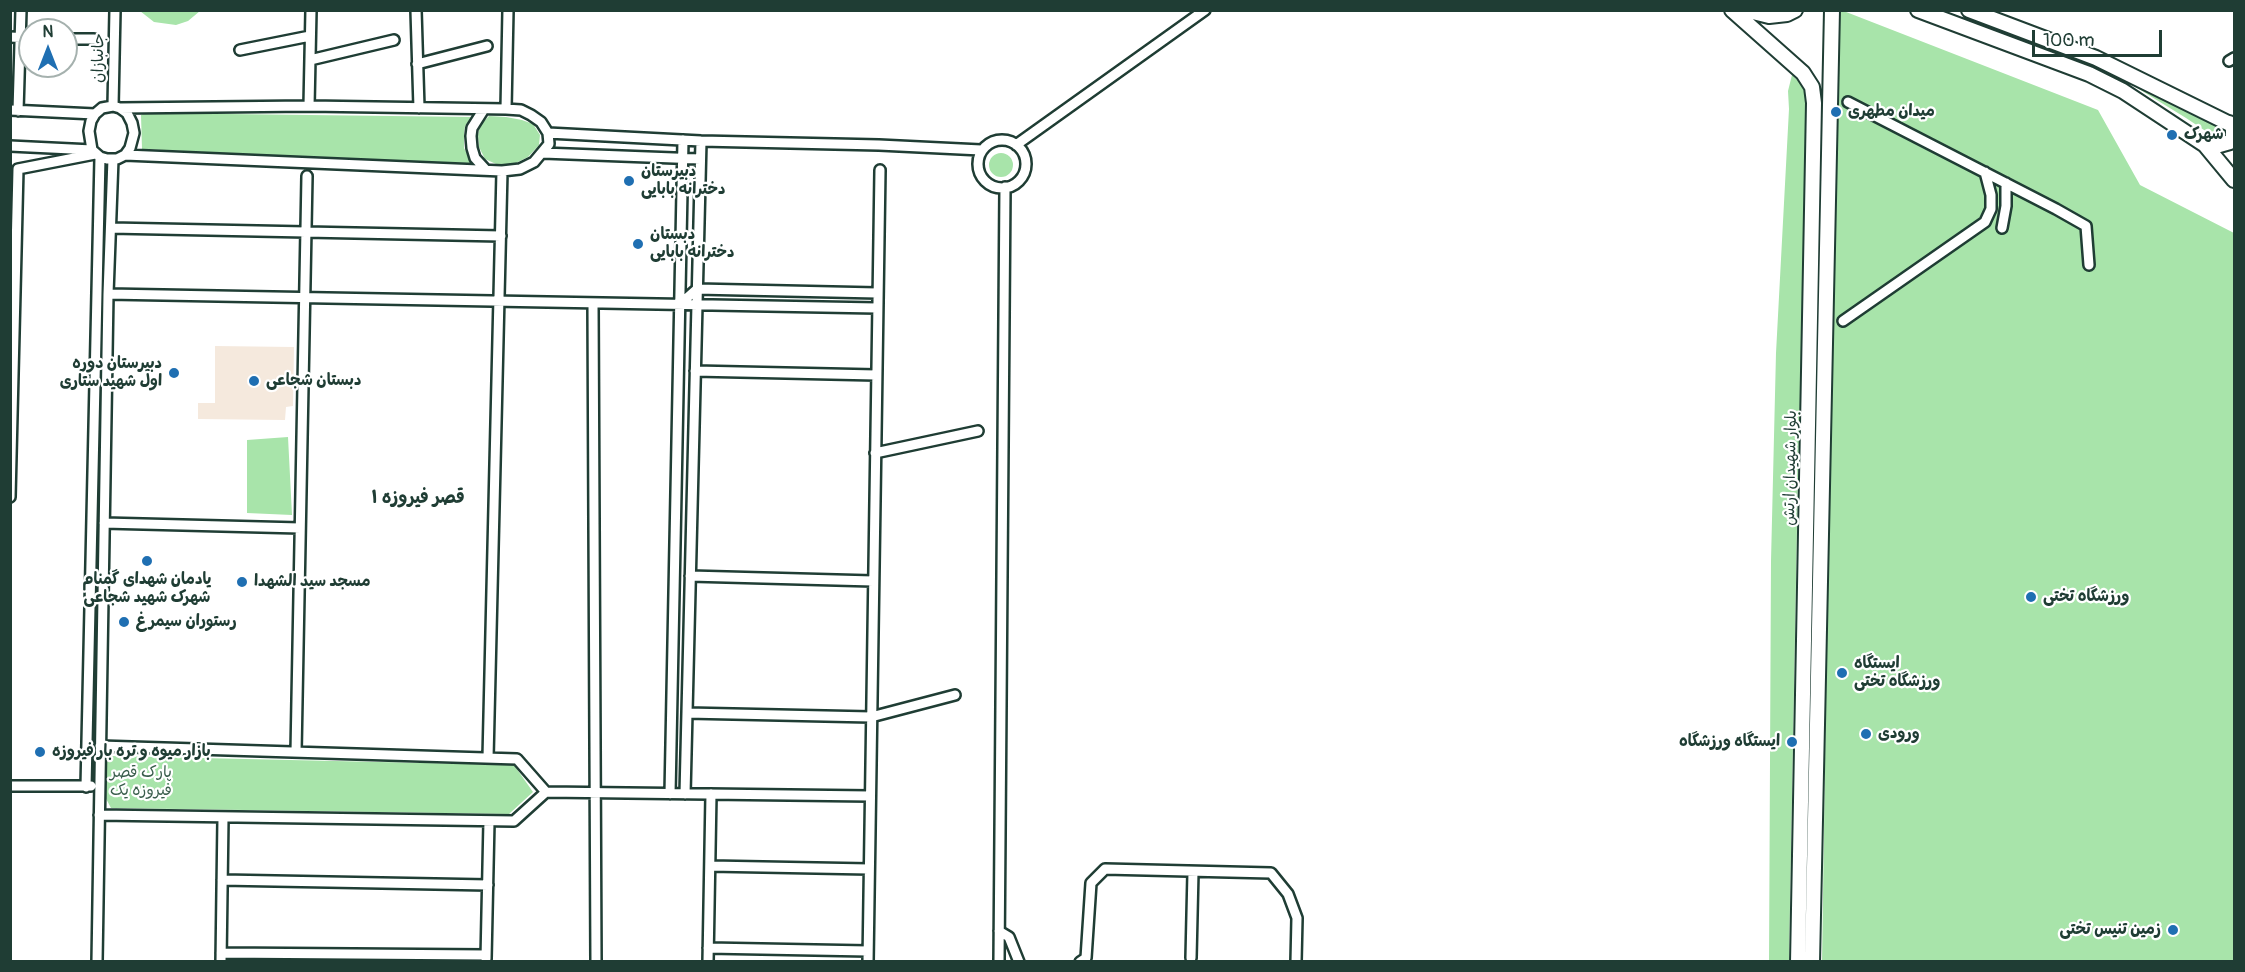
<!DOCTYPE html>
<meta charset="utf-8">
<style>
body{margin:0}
#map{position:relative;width:2245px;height:972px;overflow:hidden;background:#fff;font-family:Pangolin,sans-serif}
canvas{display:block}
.frame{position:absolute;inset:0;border:12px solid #1f3d34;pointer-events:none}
.north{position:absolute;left:18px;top:18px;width:60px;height:60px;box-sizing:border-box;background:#fff;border:2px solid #a5b1ae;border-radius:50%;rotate:0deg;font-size:16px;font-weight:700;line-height:24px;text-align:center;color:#1f3d34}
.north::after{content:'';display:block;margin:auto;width:21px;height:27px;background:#1f6fb2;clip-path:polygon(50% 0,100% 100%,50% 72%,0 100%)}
.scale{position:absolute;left:2032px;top:30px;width:130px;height:27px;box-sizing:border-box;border:3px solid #1f3d34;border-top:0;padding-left:8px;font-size:18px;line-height:21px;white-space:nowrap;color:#1f3d34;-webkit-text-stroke:4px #fff;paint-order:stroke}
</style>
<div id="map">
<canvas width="2245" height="972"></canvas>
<div class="frame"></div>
<div class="north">N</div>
<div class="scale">100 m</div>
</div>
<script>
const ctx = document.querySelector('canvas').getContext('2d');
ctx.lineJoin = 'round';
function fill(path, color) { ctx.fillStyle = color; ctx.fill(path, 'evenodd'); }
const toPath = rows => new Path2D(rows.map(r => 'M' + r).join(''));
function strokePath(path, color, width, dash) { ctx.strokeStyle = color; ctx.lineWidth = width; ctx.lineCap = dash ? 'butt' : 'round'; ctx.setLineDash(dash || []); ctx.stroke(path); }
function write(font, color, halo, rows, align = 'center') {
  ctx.font = font + ' Pangolin,"Playpen Sans Arabic",sans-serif'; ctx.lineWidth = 4.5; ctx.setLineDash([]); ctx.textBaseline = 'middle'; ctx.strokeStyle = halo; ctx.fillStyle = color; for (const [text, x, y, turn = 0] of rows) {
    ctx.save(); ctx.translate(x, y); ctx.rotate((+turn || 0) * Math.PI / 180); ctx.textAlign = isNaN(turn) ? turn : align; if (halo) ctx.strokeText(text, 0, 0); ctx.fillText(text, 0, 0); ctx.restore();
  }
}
const built = toPath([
 [215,346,294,347,293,406,286,407,285,420,198,419,198,403,215,403]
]);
const green = toPath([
 [1841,10,2098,110,2140,185,2234,233,2234,961,1822,962,1836,11],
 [140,11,200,11,188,21,176,25,154,22],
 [2108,70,2234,135,2234,150,2186,118],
 [1792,75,1808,90,1810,111,1798,473,1789,961,1769,962,1771,561,1776,353,1789,109,1788,91],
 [146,113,473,117,465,126,464,135,464,148,473,165,142,149,141,115],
 [489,116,506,117,522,120,533,124,540,135,539,145,528,157,514,164,496,164,485,159,479,147,478,135,480,125],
 '989 165a12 12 0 1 1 24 0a12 12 0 1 1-24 0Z',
 [288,437,292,515,247,513,247,440],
 [111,756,514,765,533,792,509,814,111,808,96,780]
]);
const street = toPath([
 [416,10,419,108],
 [10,37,30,38],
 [66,39,94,39],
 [240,50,310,36],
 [310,60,394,40],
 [2229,61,2234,58],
 [417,64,487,46],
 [1848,102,2056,209,2086,226,2089,265],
 [113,106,120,108,127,113,132,123,134,133,130,148,125,155,117,159,107,159,100,157,92,150,89,131,91,121,95,114,102,108,113,106],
 [113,106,115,10],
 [309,106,311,10],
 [120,108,309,106,506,109,521,110,531,115,541,122,548,133,549,144,534,162,520,169,502,171,125,155],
 [484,109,472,128,471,136,472,148,475,158,486,170],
 [506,109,508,10],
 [10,110,95,114],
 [18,111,21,10],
 [548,133,701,141,879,145,981,150],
 '978 164a24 24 0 1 1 48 0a24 24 0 1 1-48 0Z',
 [1016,145,1205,10],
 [10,146,92,150],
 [543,153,700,159],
 [111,228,501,236],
 [2002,228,2006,206,2006,183],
 [108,294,877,308],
 [593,303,596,962],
 [680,304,697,289,877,293],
 [1843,321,1985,222,1991,209,1991,195,1985,172],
 [695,371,876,375],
 [875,453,978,431],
 [10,497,18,169,95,154],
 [104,523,300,528],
 [690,576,873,581],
 [687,713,871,717,955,695],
 [100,746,517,759,546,792],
 [296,752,307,176],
 [488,758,502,171],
 [10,786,91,786],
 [86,787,100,157],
 [670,794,683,140],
 [685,794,701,141],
 [99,815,514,821,546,792,870,796],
 [710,866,869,869],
 [222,880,488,885],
 [999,931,1009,937,1019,962],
 [708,948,868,951],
 [221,953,486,955],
 [1191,958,1193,872],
 [486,959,489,821],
 [97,962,108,294,113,159],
 [221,962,223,818],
 [708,962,711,794],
 [868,962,880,170],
 [999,962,1005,187],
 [1080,962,1086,958,1091,883,1105,869,1271,873,1288,894,1297,918,1296,962]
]);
const primary = toPath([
 [1732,10,1803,73,1812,87,1814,103,1798,962],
 [1745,10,1769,16,1787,14,1795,10],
 [1918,10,2089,74,2123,91,2205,145,2234,180],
 [1969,10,2096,58,2234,126],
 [2205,145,2216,146,2230,142,2233,138,2233,128,2229,123],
 [1812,962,1832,10]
]);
const markers = [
 [1836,112,6,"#1f6fb2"],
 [2172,135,6,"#1f6fb2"],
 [629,181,6,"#1f6fb2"],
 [638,244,6,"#1f6fb2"],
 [174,373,6,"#1f6fb2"],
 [254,381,6,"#1f6fb2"],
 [147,561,6,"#1f6fb2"],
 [242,582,6,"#1f6fb2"],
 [2031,597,6,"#1f6fb2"],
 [124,622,6,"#1f6fb2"],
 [1842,673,6,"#1f6fb2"],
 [1866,734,6,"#1f6fb2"],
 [1792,742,6,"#1f6fb2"],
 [40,752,6,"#1f6fb2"],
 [2173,930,6,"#1f6fb2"]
];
const streetNames = [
 ["جانبازان",99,58,-89],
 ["بلوار شهیدان ارتش",1791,468,-89]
];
const poiNames = [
 ["میدان مطهری",1848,112],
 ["شهرک",2184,135],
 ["دبیرستان",641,172],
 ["دخترانه بابایی",641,190],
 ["دبستان",650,235],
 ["دخترانه بابایی",650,253],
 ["دبیرستان دوره",162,364,"right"],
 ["اول شهید ستاری",162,382,"right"],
 ["دبستان شجاعی",266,381],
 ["یادمان شهدای گمنام",147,580,"center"],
 ["شهرک شهید شجاعی",147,598,"center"],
 ["مسجد سید الشهدا",254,582],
 ["ورزشگاه تختی",2043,597],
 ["رستوران سیمرغ",136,622],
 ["ایستگاه",1854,664],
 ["ورزشگاه تختی",1854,682],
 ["ورودی",1878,734],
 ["ایستگاه ورزشگاه",1780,742,"right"],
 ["بازار میوه و تره بار فیروزه",52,752],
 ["زمین تنیس تختی",2161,930,"right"]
];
const parkNames = [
 ["پارک قصر",141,773],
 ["فیروزه یک",141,791]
];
const neighbourhoodNames = [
 ["قصر فیروزه ۱",418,498]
];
fill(built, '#f5e9dd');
fill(green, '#a8e4aa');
strokePath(street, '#1f3d34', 14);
strokePath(primary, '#1f3d34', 18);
strokePath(street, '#fff', 9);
strokePath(primary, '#fff', 14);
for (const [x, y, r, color] of markers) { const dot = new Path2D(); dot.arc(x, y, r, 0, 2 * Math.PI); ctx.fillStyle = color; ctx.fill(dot); strokePath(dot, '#fff', 2); }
write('16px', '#1f3d34', '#fff', streetNames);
write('bold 16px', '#1f3d34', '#fff', poiNames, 'left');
write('16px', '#3a5e4c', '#fff', parkNames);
write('bold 18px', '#1f3d34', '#fff', neighbourhoodNames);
</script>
